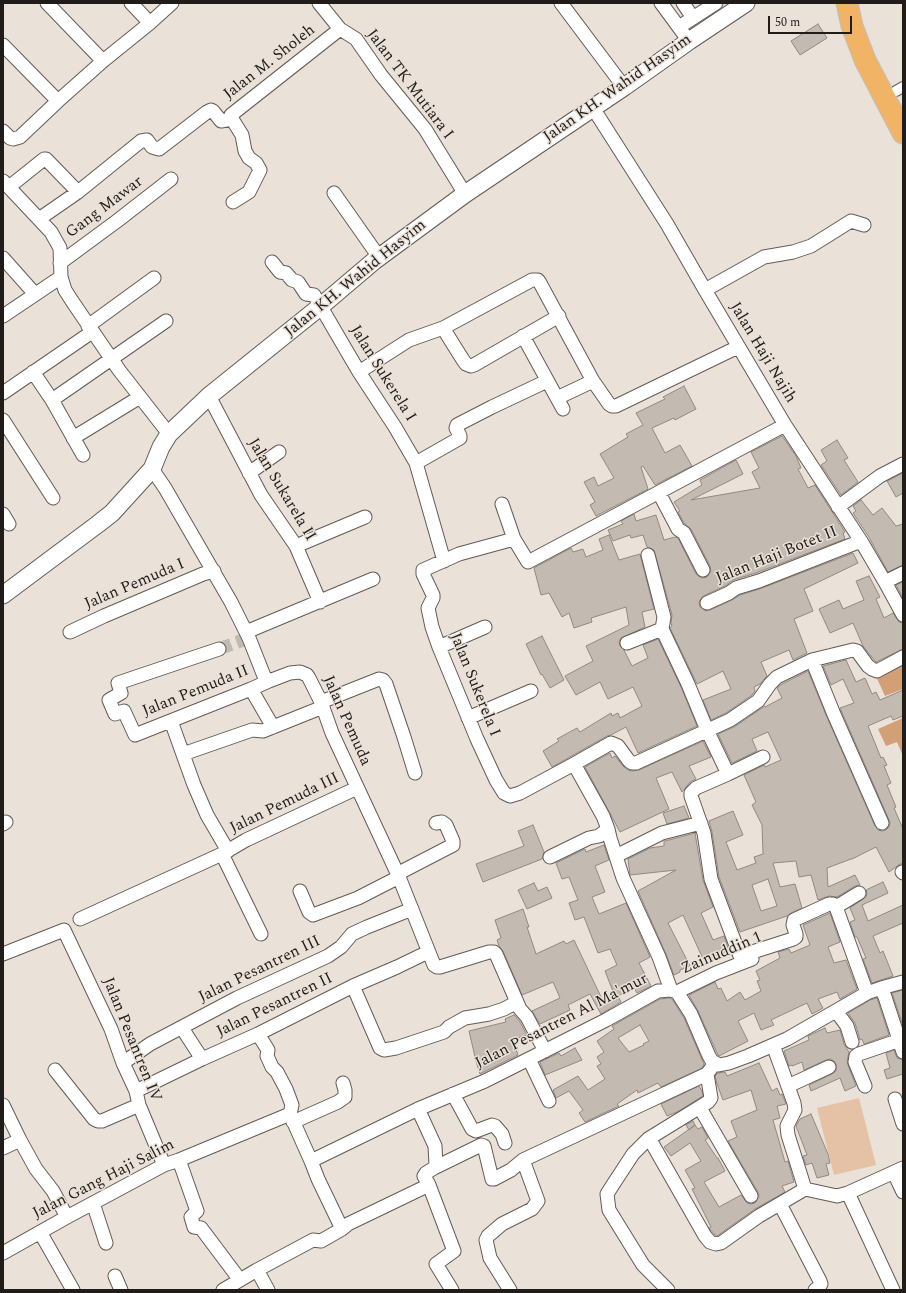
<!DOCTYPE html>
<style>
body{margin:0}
#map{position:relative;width:906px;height:1293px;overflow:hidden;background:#eae1d9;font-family:Spectral,serif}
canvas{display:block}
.frame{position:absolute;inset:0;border:4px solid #1f1c19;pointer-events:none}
.scale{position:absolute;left:768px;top:16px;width:84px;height:18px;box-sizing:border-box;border:2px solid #1f1c19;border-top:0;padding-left:5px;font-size:12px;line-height:14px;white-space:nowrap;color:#1f1c19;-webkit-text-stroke:3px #eae1d9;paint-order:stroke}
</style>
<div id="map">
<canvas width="906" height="1293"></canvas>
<div class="frame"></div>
<div class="scale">50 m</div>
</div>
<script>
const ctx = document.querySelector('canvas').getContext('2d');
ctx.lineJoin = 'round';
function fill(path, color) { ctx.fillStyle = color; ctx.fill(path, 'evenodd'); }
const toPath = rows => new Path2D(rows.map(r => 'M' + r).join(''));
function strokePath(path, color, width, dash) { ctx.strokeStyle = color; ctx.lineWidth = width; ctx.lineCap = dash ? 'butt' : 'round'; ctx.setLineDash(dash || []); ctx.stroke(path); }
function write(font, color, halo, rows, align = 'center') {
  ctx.font = font + ' Spectral,serif'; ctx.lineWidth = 3; ctx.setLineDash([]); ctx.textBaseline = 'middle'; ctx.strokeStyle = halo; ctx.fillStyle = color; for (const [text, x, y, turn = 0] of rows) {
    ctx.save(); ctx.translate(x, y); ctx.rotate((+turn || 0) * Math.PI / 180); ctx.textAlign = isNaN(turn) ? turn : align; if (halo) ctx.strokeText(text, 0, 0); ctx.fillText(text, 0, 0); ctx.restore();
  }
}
const green = toPath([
 [859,1098,876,1165,834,1175,817,1108]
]);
const forest = toPath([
 [903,662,903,689,885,696,875,674],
 [903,718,903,756,897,742,886,746,878,729]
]);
const building = toPath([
 [818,24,827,38,800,55,791,41,818,24],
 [684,386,696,409,675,420,674,418,652,428,665,453,680,445,692,466,655,485,643,466,641,467,648,489,596,516,590,505,595,502,584,482,594,477,598,486,614,478,600,454,628,437,626,434,643,425,636,413,665,399,663,397,684,386],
 [782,436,796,456,801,468,798,469,808,488,815,485,845,532,843,533,845,539,756,573,733,580,725,586,703,596,699,602,700,607,706,611,710,610,732,600,740,595,762,588,853,553,858,563,804,589,813,611,794,619,807,653,793,660,789,650,761,662,767,676,760,684,754,687,755,691,752,695,726,713,711,720,703,700,731,689,723,671,697,684,670,628,672,626,671,623,672,615,654,550,647,547,643,535,631,538,630,535,613,541,608,530,623,524,621,521,634,514,636,521,656,515,664,540,675,537,678,538,696,574,702,578,707,577,711,571,710,566,691,529,684,523,678,512,680,511,674,502,702,485,700,480,736,460,743,474,691,500,760,488,752,472,759,468,751,452,782,436],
 [837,440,848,458,844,460,858,482,841,495,821,465,827,461,821,450,837,440],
 [903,473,903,493,896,497,887,481,903,473],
 [861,500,873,515,882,508,896,526,903,524,903,565,888,572,872,543,869,537,853,513,856,511,853,506,861,500],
 [609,535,619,560,640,554,654,609,642,612,645,627,621,638,619,641,620,646,624,650,632,666,648,658,643,645,658,639,681,687,697,726,638,753,626,727,611,735,607,736,552,767,543,751,559,741,557,739,577,728,580,732,611,713,612,716,618,713,620,718,642,706,633,687,608,699,600,682,576,695,565,676,593,661,586,646,629,625,626,607,591,618,592,622,574,628,569,613,562,617,549,593,541,595,534,568,571,548,573,552,583,549,586,557,603,550,599,539,609,535],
 [869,576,880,597,876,599,884,618,893,613,899,622,903,623,903,649,876,662,863,646,853,623,830,633,819,609,839,600,843,609,864,600,856,581,869,576],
 [903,582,903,598,896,585,903,582],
 [542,636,564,680,550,688,542,674,541,675,526,644,542,636],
 [846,660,856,682,865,678,872,694,876,692,880,700,903,690,903,716,893,720,891,716,868,726,881,758,883,757,887,765,884,766,891,783,887,785,896,807,894,808,903,829,903,864,900,864,889,872,876,847,852,859,851,859,827,868,828,887,855,875,860,885,855,886,837,897,829,896,818,900,811,875,799,877,796,861,773,863,780,887,795,884,802,908,791,913,787,916,740,932,719,877,712,832,709,821,733,811,743,835,726,842,737,870,756,863,754,857,763,854,762,825,752,805,756,802,744,775,764,765,765,767,781,760,768,732,752,739,757,751,732,763,718,734,734,727,765,706,765,707,782,698,777,688,782,684,808,671,826,715,875,826,878,830,882,831,886,830,889,827,890,823,889,820,840,708,854,703,843,679,831,685,823,666,846,660],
 [768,879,777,906,761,911,752,885,768,879],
 [703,741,711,757,689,766,696,779,690,782,683,791,682,792,672,772,656,778,669,809,620,832,585,767,610,753,612,758,615,756,623,766,628,770,632,771,639,770,703,741],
 [684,806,689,818,667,824,663,813,684,806],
 [533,825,544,852,542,859,483,882,476,864,524,846,518,831,533,825],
 [695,833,703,880,713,907,701,913,713,940,724,936,729,950,711,958,710,956,703,959,683,915,668,923,690,966,680,970,680,972,674,975,666,954,638,891,676,870,630,875,628,859,650,848,664,846,664,841,665,841,695,833],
 [604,845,609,860,595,866,605,892,592,897,599,914,626,903,650,957,639,963,651,986,637,993,634,988,618,996,621,1002,601,1014,590,994,568,1005,570,1010,540,1024,532,1011,560,998,553,982,522,995,503,951,499,946,497,940,501,938,495,920,523,909,529,927,527,927,536,954,564,941,566,944,574,940,602,999,614,994,605,971,617,965,610,949,598,953,584,917,575,920,569,903,578,900,569,877,562,879,556,863,585,849,586,852,604,845],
 [883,882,888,893,862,905,868,921,903,905,903,923,873,936,880,953,883,951,893,976,872,983,863,959,866,958,857,937,855,937,850,922,855,920,850,908,866,897,867,893,866,890,883,882],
 [534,883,538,891,547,887,552,898,527,909,518,890,534,883],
 [830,913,840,942,828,947,834,963,846,960,857,989,840,999,837,992,818,999,823,1008,812,1014,807,1003,771,1020,774,1025,761,1030,754,1013,738,1021,748,1041,719,1056,718,1055,698,1011,689,995,715,982,718,989,721,988,727,1001,740,992,745,1000,761,991,757,981,760,980,756,971,780,958,778,952,789,949,791,953,810,945,803,925,830,913],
 [903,990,903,1026,892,993,903,990],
 [670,998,672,999,684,1018,704,1064,702,1068,661,1087,658,1083,638,1093,637,1090,617,1104,619,1106,585,1122,579,1113,583,1110,569,1091,556,1098,553,1090,578,1076,588,1090,605,1079,597,1066,601,1064,597,1057,604,1052,597,1041,614,1029,612,1026,660,999,670,998],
 [640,1025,649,1041,643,1044,644,1045,629,1052,618,1038,640,1025],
 [877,998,889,1035,864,1044,862,1039,860,1040,855,1023,848,1013,870,1000,877,998],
 [514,1015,520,1022,527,1035,513,1040,518,1055,480,1074,476,1061,469,1031,506,1022,505,1019,514,1015],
 [825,1028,827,1033,840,1030,844,1044,849,1052,847,1061,848,1065,856,1086,845,1091,840,1078,811,1091,809,1085,832,1074,836,1071,836,1064,834,1061,830,1059,826,1060,804,1070,802,1062,792,1066,792,1065,789,1066,784,1051,809,1040,808,1036,825,1028],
 [575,1048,582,1060,545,1075,540,1062,559,1053,561,1056,575,1048],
 [894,1050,897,1058,903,1060,903,1074,887,1079,884,1070,890,1068,886,1053,894,1050],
 [759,1063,772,1091,777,1088,780,1095,782,1094,786,1104,777,1106,780,1118,773,1120,785,1162,788,1161,794,1182,782,1186,785,1192,755,1209,717,1236,715,1235,709,1228,711,1227,692,1189,695,1188,685,1170,701,1161,690,1143,671,1156,664,1147,695,1125,698,1129,702,1127,708,1138,705,1140,717,1158,718,1158,725,1171,704,1182,719,1207,741,1195,747,1203,751,1204,755,1203,759,1196,758,1192,728,1141,737,1137,731,1121,757,1110,751,1090,723,1100,717,1084,715,1076,718,1073,725,1072,727,1076,759,1063],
 [699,1086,702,1091,703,1096,677,1112,667,1116,661,1104,699,1086],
 [811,1114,828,1154,830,1163,826,1164,829,1175,817,1178,812,1163,806,1165,803,1156,807,1155,796,1126,800,1119,811,1114],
 [693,1121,695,1125,689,1130,686,1125,693,1121]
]);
const minorTunnel = toPath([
 [219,649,246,639]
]);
const pedestrian = toPath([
 [896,91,903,87]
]);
const minor = toPath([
 [47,3,103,61],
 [131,3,150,23],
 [319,3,340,29,356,39,381,75,425,129,465,194],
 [561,3,624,87],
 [661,3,689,41],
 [683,3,693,18],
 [679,27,716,3],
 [3,45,58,101],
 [593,108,667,224,705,290,785,425,861,541,885,582,903,615],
 [3,131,10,138,13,139,20,137,58,101,103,61,150,23,172,3],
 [3,181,51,232,60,248,61,277,65,290,72,301,119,370,169,434],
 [9,187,44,159,46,159,78,192],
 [334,193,379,257],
 [233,202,249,192,260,170,256,163,249,158,245,151,242,135,232,119,231,115,340,29],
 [39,219,78,192,141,141,147,140,152,147,159,149,207,112,211,110,213,111,221,121,232,119],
 [3,258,35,294],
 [272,262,280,272,286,273,292,280,298,282,306,294,314,295,359,372,395,427,416,463,444,561],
 [60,263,117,221,171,179],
 [705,290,764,257,793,252,811,246,851,221,864,225],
 [3,316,61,277],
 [88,326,154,278],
 [443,328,463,360,466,364,471,366,474,365,559,316],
 [523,336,563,409],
 [33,372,52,400,83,455],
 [359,372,409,340,443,328,532,280,538,280,540,283,593,381,609,404,612,406,616,406,738,347],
 [3,393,92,332],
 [209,396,261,495,296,546,320,602],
 [557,398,593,381],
 [52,400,166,321],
 [3,420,53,498],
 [73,438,140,397],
 [416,463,460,438,460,436,456,428,457,425,492,407,547,381],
 [152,469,165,488,231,602,249,638,264,676,269,681,290,673,300,672,307,675,309,678,321,702,332,733,399,877,434,965,437,967,440,967,489,952,494,952,496,954,520,1009,527,1017,545,1051],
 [249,473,279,452],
 [659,493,678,529,684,533,703,570],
 [502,504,514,539],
 [838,507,880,476,903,464],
 [3,514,9,524],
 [296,546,365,517],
 [648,555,664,617,662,629,688,684,707,730,728,774,696,788,691,793,691,796,704,833,711,879,740,956,793,939,796,937,796,934,793,925,794,920,829,904,833,904,836,907,867,993],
 [885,582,903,573],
 [707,603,729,593,736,588,759,581,861,541],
 [70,632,104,616,203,574,214,571],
 [246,632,373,579],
 [627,643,662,629],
 [439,647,485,627],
 [219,649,118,683,121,693,109,700,115,714,124,711,135,735,251,689,269,681],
 [812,660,833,712,882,823],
 [251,689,273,727],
 [321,702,379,679,383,680,386,684,404,737,415,773],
 [468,718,531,691],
 [171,721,194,785,207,815,228,851],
 [183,754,252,730,263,731,323,707],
 [574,764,611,743,618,746,629,761,632,763,636,763,730,720,758,701,770,684,777,677,812,660,853,650,857,651,868,666,872,669,877,671,903,657],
 [728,774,763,757],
 [3,824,6,822],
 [222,854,261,934],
 [616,856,662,833,701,823],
 [550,857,589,838,599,836,608,829],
 [902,872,903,873],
 [397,874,453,845,453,841,446,825,442,822,436,823],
 [300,891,309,912,313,915,358,898,399,877],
 [836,907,859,893],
 [80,919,222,854,246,840,357,788],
 [3,954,64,930,111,1029,123,1063,136,1091,139,1105,164,1165],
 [353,986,380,1048,384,1050,396,1048,444,1032,449,1027,465,1018,489,1014,504,1009,517,1002],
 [881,988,885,997,903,1052],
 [671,990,659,957,623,878,610,838,608,829,603,816,574,764,520,793,510,796,504,793,496,780,477,739,439,647,432,627,428,608,433,598,433,595,423,574,423,570,459,554,514,539,528,562,785,425],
 [677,992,716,973,752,959],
 [836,1011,847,1026,852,1042],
 [182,1028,202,1059],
 [258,1034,268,1050,267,1056,272,1067,277,1072,286,1089,292,1105,290,1114,311,1161,318,1179,342,1229,348,1224,429,1185,424,1176,426,1173,434,1168,436,1165,435,1146,418,1109],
 [773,1045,794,1103,795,1110,787,1126,788,1135,805,1189,837,1196,848,1193,903,1168],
 [529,1059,549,1101],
 [123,1063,150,1044,237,998,328,956,341,947,352,934,367,927,412,909],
 [55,1070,94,1119,98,1121,102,1121,139,1105],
 [788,1086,829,1067],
 [865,1086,855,1062,856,1056,859,1054,900,1040],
 [136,1091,202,1059,258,1034,353,986,397,967,428,952],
 [453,1094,472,1129,476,1131,492,1125,495,1126,502,1134,505,1143],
 [895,1099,903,1124],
 [3,1105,20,1140,36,1169,53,1191,67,1217],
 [700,1108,751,1196],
 [293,1122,338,1102,345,1097,345,1090,343,1083],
 [653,1145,705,1236,710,1242,716,1244,721,1243,759,1216,805,1189],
 [3,1148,20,1140],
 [179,1160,197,1211,191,1217,194,1227,201,1228,240,1280],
 [311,1161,418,1109,485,1081,606,1020,658,991,671,990,677,992,691,1014,709,1056,712,1061,719,1065,729,1063,748,1056,787,1039,867,993,881,988,903,982],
 [434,1168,481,1145,484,1146,492,1179,494,1179,511,1170,523,1160,707,1074,715,1063],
 [894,1173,903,1192],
 [429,1185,454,1251,436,1264,452,1290],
 [848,1193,893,1290],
 [93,1203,106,1243],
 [780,1204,820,1281,821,1284,819,1287,815,1290],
 [40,1232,73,1290],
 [3,1253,67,1217,164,1165,179,1160,290,1114],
 [257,1270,268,1290],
 [115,1276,121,1290],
 [223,1290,257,1270,313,1240,321,1241,342,1229],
 [510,1290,490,1258,486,1240,488,1236,502,1224,532,1209,538,1201,523,1160],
 [668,1290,643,1265,609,1210,607,1194,614,1183,633,1154,648,1139,708,1102,711,1098,707,1074]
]);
const tertiary = toPath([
 [3,595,98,524,112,513,152,469,161,447,169,434,209,396,321,306,374,261,465,194,624,87,689,41,746,3]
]);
const primary = toPath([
 [847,3,852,26,865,60,903,133]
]);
const streetNames = [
 ["Jalan M. Sholeh",270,63,-38],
 ["Jalan TK Mutiara I",409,85,53],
 ["Jalan KH. Wahid Hasyim",618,89,-35],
 ["Gang Mawar",105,208,-37],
 ["Jalan KH. Wahid Hasyim",356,279,-39],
 ["Jalan Haji Najih",762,353,59],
 ["Jalan Sukerela I",382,374,58],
 ["Jalan Sukarela II",281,490,59],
 ["Jalan Haji Botet II",777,556,-22],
 ["Jalan Pemuda I",135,585,-23],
 ["Jalan Sukerela I",474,685,68],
 ["Jalan Pemuda II",196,692,-22],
 ["Jalan Pemuda",346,721,66],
 ["Jalan Pemuda III",285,804,-26],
 ["Zainuddin 1",722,954,-23],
 ["Jalan Pesantren III",260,970,-26],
 ["Jalan Pesantren II",275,1006,-26],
 ["Jalan Pesantren Al Ma'mur",562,1022,-27],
 ["Jalan Pesantren IV",131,1040,68],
 ["Jalan Gang Haji Salim",104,1180,-27]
];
fill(green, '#e5c1a5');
fill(forest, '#d39f75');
fill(building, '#c3bab2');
strokePath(building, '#918982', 1);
strokePath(minorTunnel, '#c1bab3', 13, [13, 6]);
strokePath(pedestrian, '#635b54', 12);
strokePath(minor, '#635b54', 15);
strokePath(tertiary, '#635b54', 19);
strokePath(primary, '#c0bfbf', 23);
strokePath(pedestrian, '#fff', 10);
strokePath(minor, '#fff', 13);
strokePath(tertiary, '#fff', 17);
strokePath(primary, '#f1b466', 21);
write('16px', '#1f1c19', '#eae1d9', streetNames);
</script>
